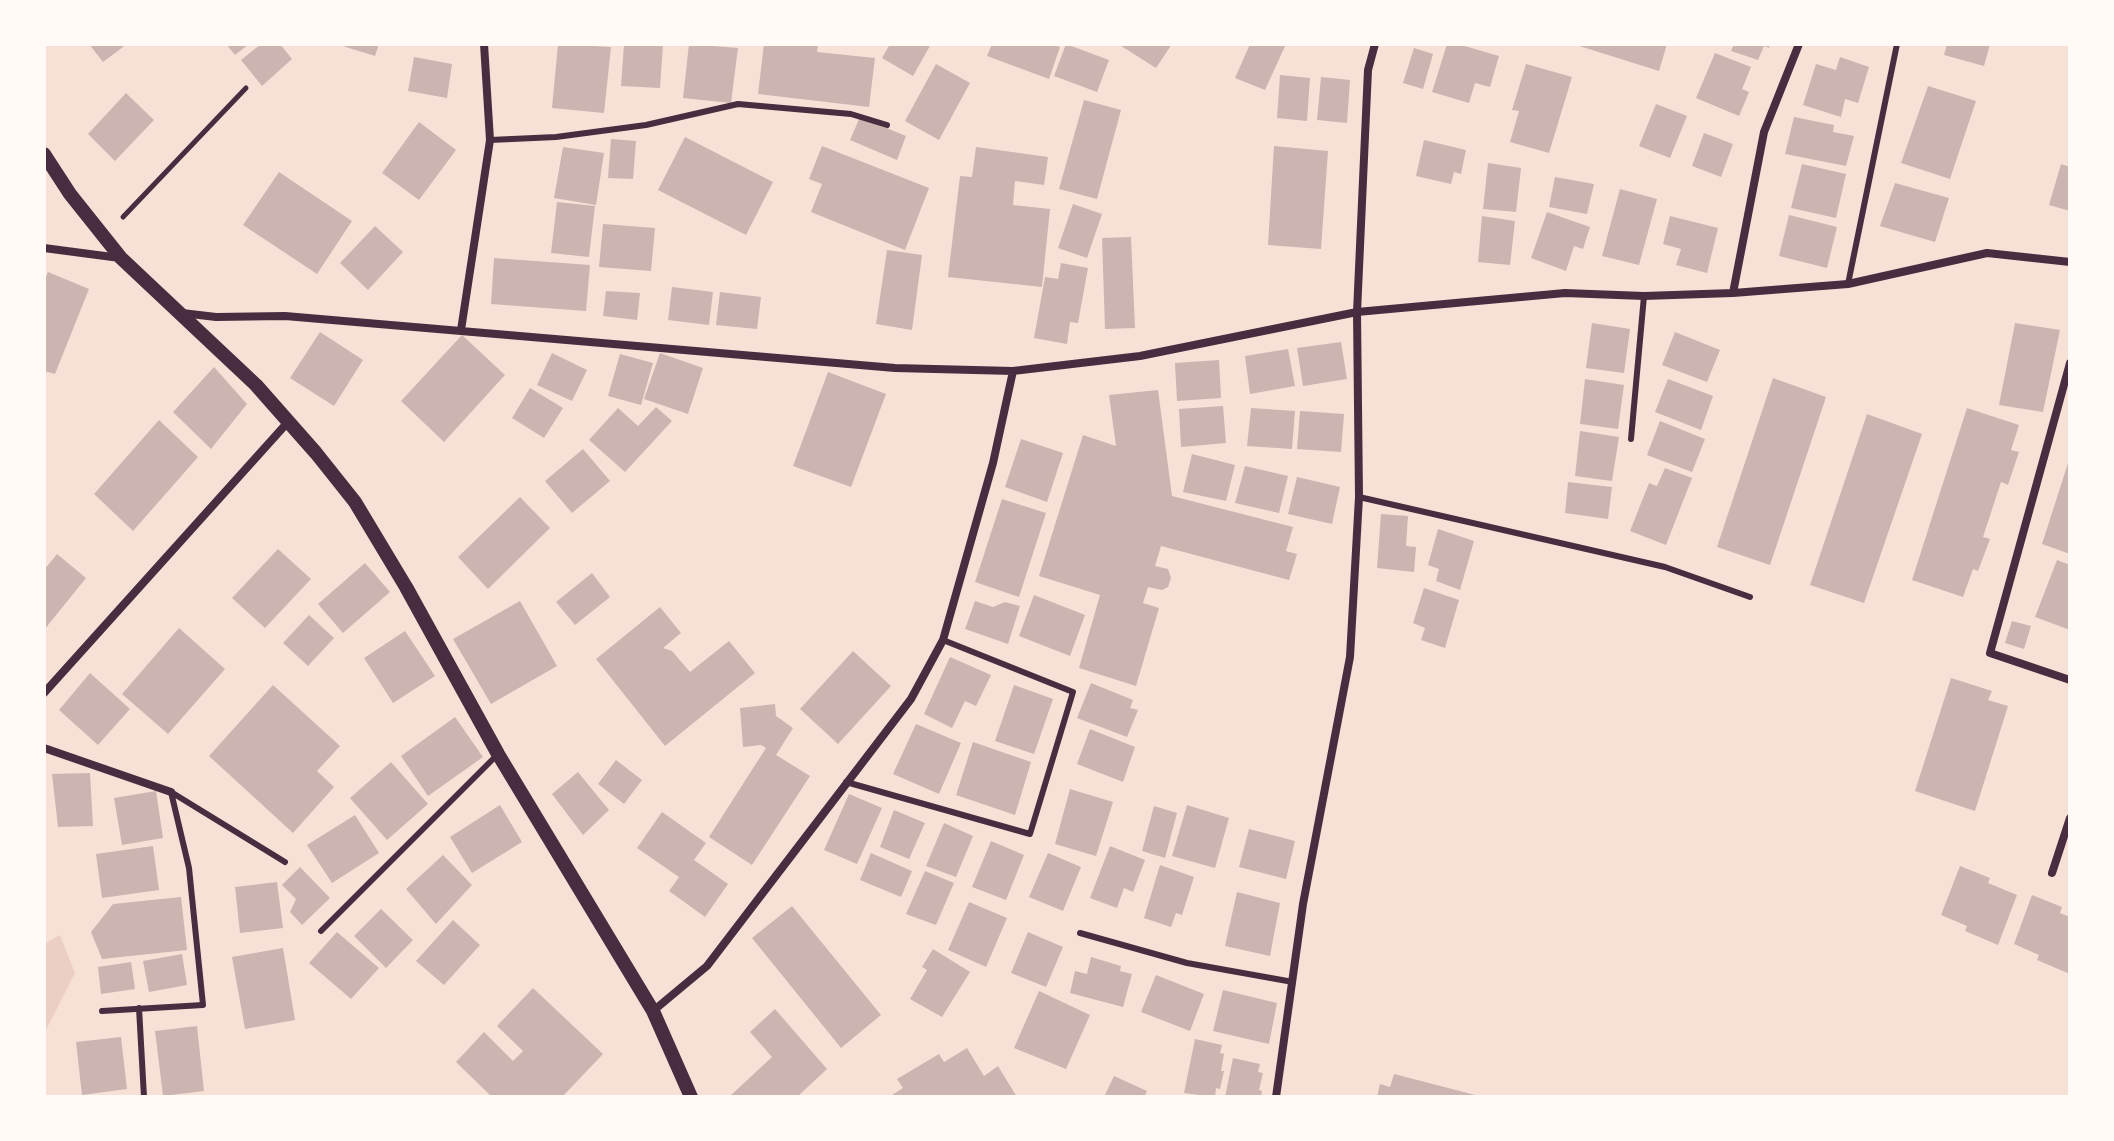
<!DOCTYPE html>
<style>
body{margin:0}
#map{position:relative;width:2114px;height:1141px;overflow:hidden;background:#f7e1d7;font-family:Signika,sans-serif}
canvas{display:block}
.frame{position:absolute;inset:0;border:46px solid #fffaf5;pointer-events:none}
</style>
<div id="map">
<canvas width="2114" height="1141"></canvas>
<div class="frame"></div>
</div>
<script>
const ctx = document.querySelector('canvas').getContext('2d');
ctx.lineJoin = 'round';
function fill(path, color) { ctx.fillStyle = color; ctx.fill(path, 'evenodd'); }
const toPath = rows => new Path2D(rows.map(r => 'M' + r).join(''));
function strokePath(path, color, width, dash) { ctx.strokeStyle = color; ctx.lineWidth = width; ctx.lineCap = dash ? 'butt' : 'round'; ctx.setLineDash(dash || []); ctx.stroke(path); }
const green = toPath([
 [60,935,75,973,44,1034,44,944]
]);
const building = toPath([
 [89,44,127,44,103,62],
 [226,44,249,44,235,55],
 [261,44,280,44,292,59,262,86,241,60],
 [336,44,379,44,375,56],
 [558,44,611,47,604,113,552,108],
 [624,44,663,44,660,88,621,86],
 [689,44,738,48,731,103,683,98],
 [764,44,818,44,817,52,875,58,869,107,758,94],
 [890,44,931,44,913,76,882,58],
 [992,44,1051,44,1060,47,1049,79,987,56],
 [1066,44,1109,60,1097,92,1054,76],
 [1118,44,1172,44,1156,68],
 [1250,44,1286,44,1265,90,1235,78],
 [1447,44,1458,44,1499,56,1490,87,1475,83,1469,103,1432,92],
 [1573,44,1667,44,1659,71],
 [1734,44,1770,44,1769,48,1764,46,1758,60,1731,51],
 [1947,44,1990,44,1984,66,1944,55],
 [1414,48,1433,54,1423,89,1403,83],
 [1715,53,1751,67,1742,89,1749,92,1739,116,1696,98],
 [414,57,452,64,447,98,408,91],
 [1840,57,1869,67,1858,103,1845,99,1841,117,1803,105,1816,64,1836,70],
 [936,64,970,83,939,140,905,121],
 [1526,64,1572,77,1549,153,1510,142,1519,111,1512,110],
 [1280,75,1310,78,1307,121,1277,118],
 [1321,77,1350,80,1347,123,1317,120],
 [1928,86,1976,101,1950,179,1901,163],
 [126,93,154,120,115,161,88,134],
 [1084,100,1121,110,1097,199,1059,189],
 [1656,104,1687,116,1670,158,1639,146],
 [860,117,906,136,897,160,850,140],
 [1794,117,1834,125,1833,132,1854,136,1846,166,1785,154],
 [419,122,456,150,419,200,382,173],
 [1704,133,1733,144,1721,177,1692,166],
 [685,137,773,182,746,235,658,190],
 [611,139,636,141,633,179,608,178],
 [1424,140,1466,150,1461,174,1454,172,1451,184,1416,176],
 [822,146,929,188,905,250,811,212,822,184,809,179],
 [1274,146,1328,151,1321,249,1268,245],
 [563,147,604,153,596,205,554,198],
 [976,147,1048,157,1044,185,1015,181,1013,205,1050,209,1042,287,948,277,960,176,972,177],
 [1488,163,1521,168,1516,212,1483,209],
 [1802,164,1846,174,1836,218,1791,208],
 [2061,164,2070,167,2070,211,2049,205],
 [279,172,352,221,317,274,243,225],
 [1555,177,1594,184,1587,214,1549,207],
 [1895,183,1949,198,1935,242,1880,226],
 [1620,189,1657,199,1639,265,1602,256],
 [557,202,595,206,589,257,551,253],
 [1073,204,1102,214,1087,258,1058,248],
 [1547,212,1590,227,1583,249,1574,246,1566,271,1531,258],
 [1789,215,1837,227,1827,268,1779,256],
 [1482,216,1515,221,1510,265,1478,262],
 [1670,216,1718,228,1707,273,1676,265,1681,249,1663,244],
 [603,224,655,228,651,271,599,267],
 [375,226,403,252,368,290,340,263],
 [1131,237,1135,328,1105,329,1102,238],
 [887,250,922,255,912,330,876,324],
 [494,258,590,265,586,311,491,304],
 [1061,263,1088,268,1078,323,1070,322,1067,344,1034,338,1045,277,1058,279],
 [48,272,89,289,55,374,44,371,44,282],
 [672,287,713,292,709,325,668,320],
 [606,291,640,293,637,320,603,316],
 [720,292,761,297,757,329,716,325],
 [1592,323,1630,329,1624,373,1586,368],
 [2015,323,2060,330,2043,412,1999,405],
 [320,332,363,360,334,406,290,378],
 [1675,332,1720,350,1707,382,1662,365],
 [462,335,505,375,444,442,401,401],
 [1341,342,1347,379,1303,386,1297,348],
 [1288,349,1295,386,1250,394,1245,356],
 [552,353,587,370,572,401,537,385],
 [660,353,703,368,688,414,644,399],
 [620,354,653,363,641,405,608,396],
 [1219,360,1221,398,1177,401,1175,363],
 [214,367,247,404,211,449,173,412],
 [828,372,886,394,851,487,793,466],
 [1773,378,1826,397,1770,565,1717,547],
 [1585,379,1624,385,1618,429,1580,424],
 [1668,379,1713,396,1701,430,1655,412],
 [530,388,563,408,544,438,512,418],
 [1158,390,1172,496,1293,527,1286,551,1297,554,1289,580,1161,546,1155,566,1168,569,1171,578,1168,587,1162,590,1148,587,1143,603,1159,608,1136,686,1079,668,1100,595,1039,576,1083,435,1116,446,1109,395],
 [1223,406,1226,443,1181,447,1179,409],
 [656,407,672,421,625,472,589,440,618,408,638,426],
 [1251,408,1295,411,1292,449,1247,446],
 [1967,408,2019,425,2011,450,2019,452,2008,485,2001,482,1983,537,1990,539,1978,571,1973,569,1963,597,1912,580],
 [1300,411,1344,414,1341,452,1297,449],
 [1867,414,1922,434,1864,603,1810,585],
 [159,420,198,457,133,531,94,494],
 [1660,421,1705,439,1692,472,1647,455],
 [1580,431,1619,437,1612,481,1575,476],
 [1021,439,1063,453,1047,502,1005,487],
 [583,449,610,481,572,513,545,481],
 [1192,454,1235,465,1226,501,1183,492],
 [2069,460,2070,460,2070,554,2042,544],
 [1245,466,1288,476,1279,513,1235,503],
 [1665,468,1692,478,1666,545,1630,531,1649,483,1657,486],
 [1297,477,1340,487,1332,524,1288,514],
 [1568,482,1612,487,1608,519,1565,513],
 [520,497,550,528,488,589,458,557],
 [1002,499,1046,513,1019,597,975,582],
 [1381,514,1408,516,1406,546,1416,547,1414,572,1377,568],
 [1438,529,1474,541,1460,590,1436,581,1439,569,1428,565],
 [278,549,311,579,265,628,232,598],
 [57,554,86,578,44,630,44,570],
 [2057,560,2070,565,2070,630,2035,617],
 [365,563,390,592,343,633,318,604],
 [592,573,610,597,575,625,556,602],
 [1424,588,1459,600,1445,648,1421,640,1425,628,1413,623],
 [1034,595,1085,615,1070,656,1019,636],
 [520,601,557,666,491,704,453,639],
 [975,601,993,607,1005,602,1020,606,1008,644,965,629],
 [660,607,681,633,663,648,672,651,690,672,729,641,755,673,665,746,596,659],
 [309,615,334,638,308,666,283,643],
 [2012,621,2031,626,2024,649,2005,643],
 [179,628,225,669,168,734,122,694],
 [405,631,435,676,393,703,364,658],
 [853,651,891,686,838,744,800,709],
 [950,657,991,675,976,706,965,701,952,728,924,714],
 [90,673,130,709,98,745,59,710],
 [1951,678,1992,691,1988,700,2008,706,1975,811,1915,791],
 [1091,683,1133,700,1130,708,1138,710,1127,737,1077,718],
 [273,685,340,746,317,771,334,787,293,833,209,756],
 [1014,685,1053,699,1034,754,995,741],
 [775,704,776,716,793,728,776,755,810,776,752,865,709,837,766,748,761,745,743,747,740,708],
 [455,717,483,757,428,796,401,756],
 [916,724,961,743,939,794,893,774],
 [1090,729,1135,747,1123,782,1077,764],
 [973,742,1031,762,1015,815,956,795],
 [616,760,642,780,624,804,598,784],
 [391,762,428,804,387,840,350,798],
 [578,772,609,810,583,835,552,794],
 [90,773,93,826,58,827,52,774],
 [1070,789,1113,802,1096,856,1055,844],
 [156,791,163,838,122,845,114,798],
 [849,794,882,808,857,864,824,850],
 [500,805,522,842,472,873,450,837],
 [1187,805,1229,818,1215,868,1172,856],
 [1154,806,1177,813,1165,858,1142,851],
 [894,810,925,823,909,859,880,847],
 [662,812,706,843,694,860,728,884,705,917,669,891,679,877,637,848],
 [355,815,379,853,332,883,307,845],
 [944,823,973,836,956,877,926,866],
 [1249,829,1295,841,1286,879,1239,867],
 [991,841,1024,855,1006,900,972,887],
 [153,846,159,890,102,898,96,854],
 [1110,846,1145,860,1133,892,1124,888,1117,908,1090,898],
 [871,853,912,871,901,897,860,880],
 [1048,853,1081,867,1063,911,1029,897],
 [443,855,472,885,436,924,406,889],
 [1160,865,1194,877,1182,915,1176,913,1171,927,1144,918],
 [1960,866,1990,878,1988,883,2017,895,1998,945,1965,931,1967,926,1941,915],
 [300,867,330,898,302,925,290,912,296,899,282,885],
 [925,871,954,883,936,925,906,914],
 [277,882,283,928,240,933,235,887],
 [1237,892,1280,903,1270,956,1225,946],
 [2032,895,2062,907,2060,913,2070,917,2070,974,2037,960,2039,955,2014,944],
 [181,897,187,950,102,959,91,932,113,904],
 [969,902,1007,918,986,967,948,950],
 [792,906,881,1015,841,1048,752,938],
 [381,909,413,940,386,968,354,936],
 [453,920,480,945,444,985,416,961],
 [337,932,379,968,351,999,309,963],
 [1028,932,1063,947,1046,987,1011,973],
 [283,948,295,1020,245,1029,232,957],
 [933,949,970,972,942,1017,910,999,927,970,922,967],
 [182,954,187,985,149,992,143,961],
 [1091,957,1121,966,1120,971,1132,974,1123,1007,1070,993,1075,971,1087,974],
 [131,962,135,989,101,994,98,967],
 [1156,975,1204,994,1190,1031,1141,1012],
 [533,988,603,1054,562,1097,492,1097,456,1062,484,1032,513,1061,523,1051,497,1026],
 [1223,990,1277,1003,1269,1044,1213,1031],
 [1039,991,1090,1015,1066,1069,1014,1048],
 [775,1009,827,1069,797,1097,729,1097,772,1057,750,1032],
 [197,1026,204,1091,163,1096,155,1031],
 [121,1037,127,1089,82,1095,76,1042],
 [1195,1039,1222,1045,1220,1053,1224,1054,1221,1071,1224,1071,1220,1089,1216,1088,1215,1097,1184,1093],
 [967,1048,984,1076,998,1066,1017,1097,889,1097,903,1088,897,1079,939,1054,944,1062],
 [1233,1058,1260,1064,1258,1072,1263,1073,1259,1090,1262,1091,1261,1097,1225,1097],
 [1394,1074,1479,1096,1478,1097,1377,1097,1380,1084,1390,1087],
 [1114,1076,1147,1091,1144,1097,1104,1097]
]);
const path = toPath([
 [123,217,246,88]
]);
const service = toPath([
 [490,140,556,137,646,125,738,104,851,114,887,125],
 [1848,284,1897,44],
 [1631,439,1644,296],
 [1359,497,1665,567,1750,597],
 [846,782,1030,834,1073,692,943,640],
 [171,792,285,862],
 [321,931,498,754],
 [1080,933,1187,963,1293,982],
 [139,1008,144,1097],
 [102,1011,203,1005,189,868,171,792]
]);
const minor = toPath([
 [44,248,120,258],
 [1733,293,1764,132,1799,44],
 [182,313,216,317,285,316,895,368,1013,371,1140,356,1357,312,1565,293,1644,296,1733,293,1848,284,1987,253,2070,262],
 [461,330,490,140,484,44],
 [2070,363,1990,653,2070,680],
 [44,693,288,422],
 [44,748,171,792],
 [2052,873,2070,818],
 [653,1011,707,966,911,699,943,640,993,463,1013,371],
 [1276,1097,1303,904,1350,657,1359,497,1357,312,1368,70,1375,44]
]);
const tertiary = toPath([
 [44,154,70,194,121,258,256,385,316,453,355,502,406,587,498,754,653,1011,691,1097]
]);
fill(green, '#ebcfc5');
fill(building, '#ccb4b1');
strokePath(path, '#4a2c40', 5);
strokePath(service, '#4a2c40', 6);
strokePath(minor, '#4a2c40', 8);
strokePath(tertiary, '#4a2c40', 14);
</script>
